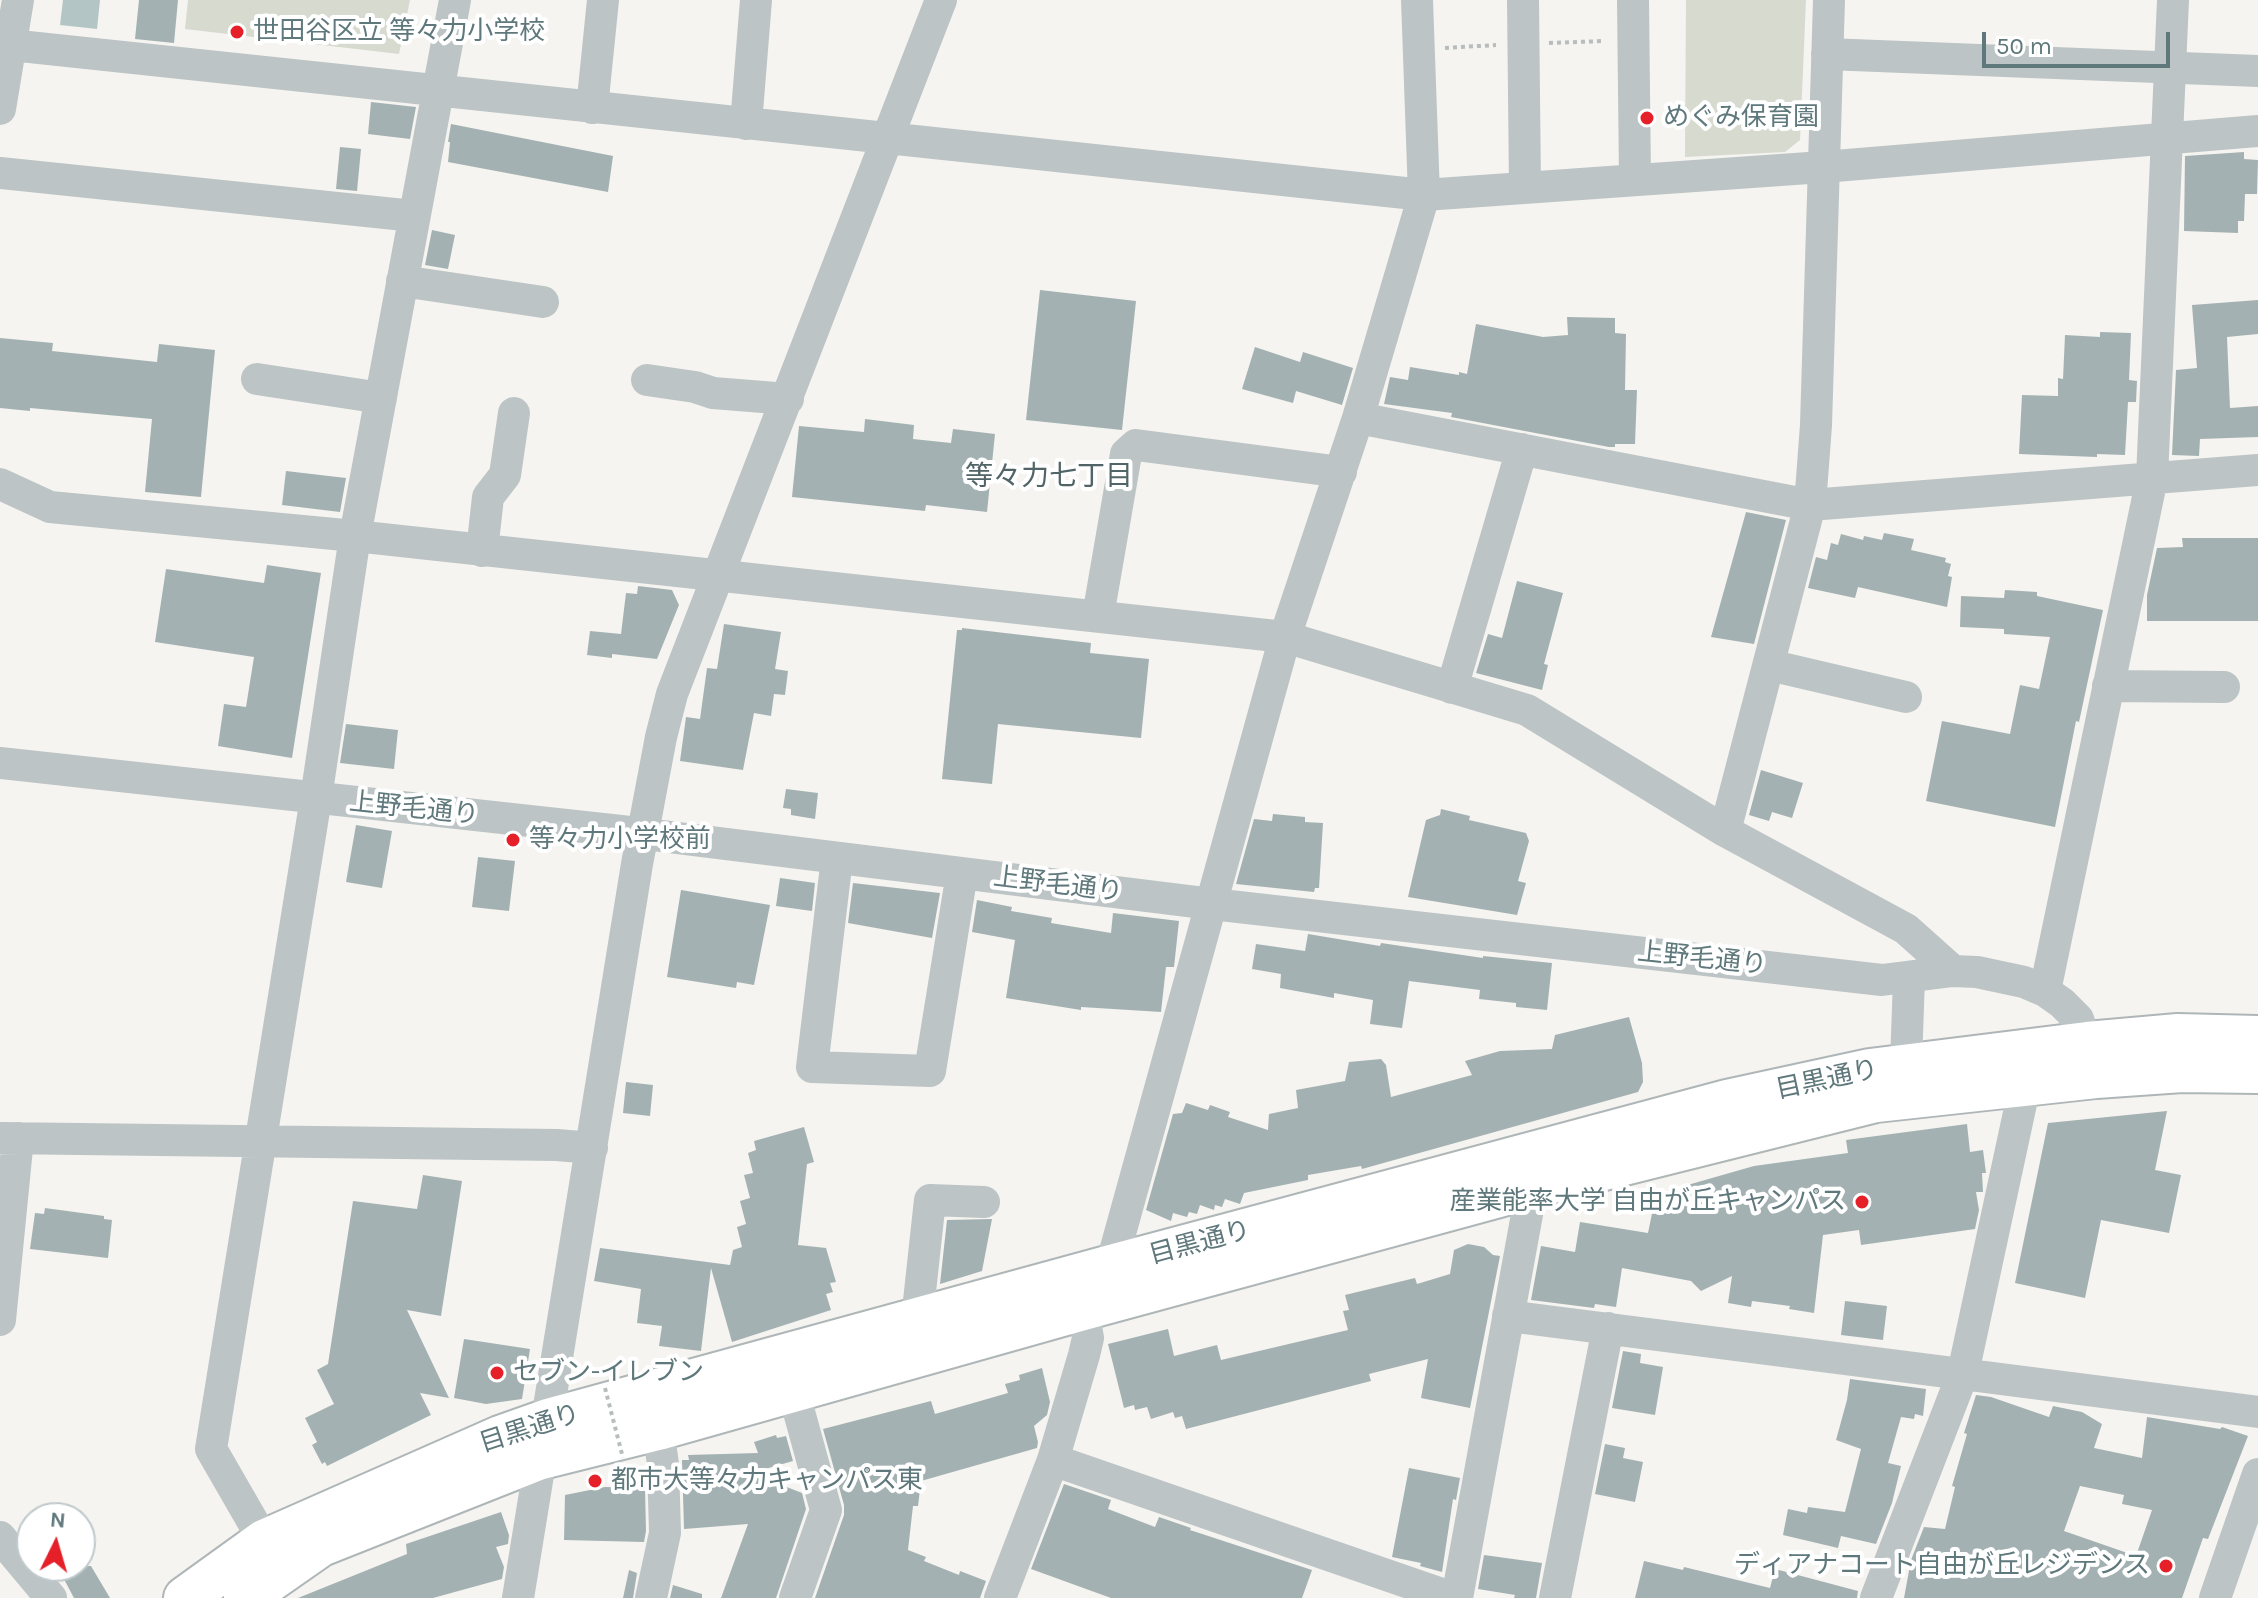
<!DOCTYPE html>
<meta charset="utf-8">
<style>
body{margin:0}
#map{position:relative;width:2258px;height:1598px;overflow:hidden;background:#f5f4f0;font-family:Karla,sans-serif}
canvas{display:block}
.north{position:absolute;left:16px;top:1502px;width:80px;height:80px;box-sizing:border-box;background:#fff;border:2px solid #bfc9cb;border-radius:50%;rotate:5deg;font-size:22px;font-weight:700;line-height:32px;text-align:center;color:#5f787c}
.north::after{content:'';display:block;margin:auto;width:28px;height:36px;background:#e52029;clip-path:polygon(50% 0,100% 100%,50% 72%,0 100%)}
.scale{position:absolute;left:1982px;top:32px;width:188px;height:36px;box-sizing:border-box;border:4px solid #5f787c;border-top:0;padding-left:10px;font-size:24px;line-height:28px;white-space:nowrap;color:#5f787c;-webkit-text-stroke:6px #fff;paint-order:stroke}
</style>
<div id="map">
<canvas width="2258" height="1598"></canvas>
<div class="north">N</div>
<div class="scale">50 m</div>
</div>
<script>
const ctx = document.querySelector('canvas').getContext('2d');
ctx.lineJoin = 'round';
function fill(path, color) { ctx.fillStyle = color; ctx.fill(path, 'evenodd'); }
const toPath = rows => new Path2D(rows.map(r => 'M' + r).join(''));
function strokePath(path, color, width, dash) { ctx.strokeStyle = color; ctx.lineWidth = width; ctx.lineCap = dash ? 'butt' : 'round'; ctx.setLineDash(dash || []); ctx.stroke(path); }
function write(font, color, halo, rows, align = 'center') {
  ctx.font = font + ' Karla,"Noto Sans JP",sans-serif'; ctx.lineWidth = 8; ctx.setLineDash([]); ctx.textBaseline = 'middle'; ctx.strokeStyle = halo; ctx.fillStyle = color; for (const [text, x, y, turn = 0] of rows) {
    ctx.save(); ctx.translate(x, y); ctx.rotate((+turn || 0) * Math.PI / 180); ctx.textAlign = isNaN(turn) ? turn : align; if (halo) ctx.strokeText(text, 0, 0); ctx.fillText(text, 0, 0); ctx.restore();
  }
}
const green = toPath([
 [188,0,410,0,399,54,185,29],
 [1686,0,1806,0,1800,140,1785,152,1685,157]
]);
const water = toPath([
 [63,0,100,0,97,29,60,25]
]);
const building = toPath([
 [139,0,178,0,174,43,135,39],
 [371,102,416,107,410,139,368,134],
 [451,124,613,156,608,192,448,162,450,142,448,142],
 [340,147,361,149,357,191,336,189],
 [2244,152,2244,159,2258,160,2257,194,2245,194,2244,221,2238,221,2238,233,2184,231,2185,156],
 [432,230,455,235,448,269,425,265],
 [1040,290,1136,301,1122,430,1026,420],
 [2258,300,2258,334,2227,337,2230,408,2258,406,2258,437,2200,439,2199,456,2172,455,2176,370,2197,368,2192,305],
 [1567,317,1615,318,1615,333,1626,334,1625,390,1637,390,1635,444,1615,444,1615,447,1609,447,1451,417,1452,413,1384,404,1390,377,1408,380,1410,367,1459,375,1459,372,1467,374,1476,324,1543,337,1568,335],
 [2100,332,2131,333,2129,380,2137,381,2136,402,2128,402,2125,455,2097,454,2097,457,2019,454,2022,395,2058,396,2058,378,2063,379,2065,335,2100,337],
 [0,338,53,343,52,351,157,362,159,344,215,350,201,497,145,492,152,419,30,408,30,411,0,408],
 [1255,347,1300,362,1303,352,1353,368,1342,405,1296,391,1293,403,1242,389],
 [865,419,914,425,913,439,951,443,953,429,995,434,987,512,926,505,925,511,792,497,799,426,864,432],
 [286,471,346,478,340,512,282,505],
 [1746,512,1786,520,1754,644,1711,637],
 [1884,533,1914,539,1911,550,1946,558,1945,562,1951,564,1948,576,1952,577,1947,607,1858,587,1855,598,1808,588,1816,557,1827,560,1831,543,1838,545,1841,534,1863,540,1864,536,1882,540],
 [2182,538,2258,538,2258,621,2147,621,2147,595,2157,548,2183,547],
 [267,565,321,573,292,758,218,746,224,704,246,707,254,657,155,642,166,569,264,583],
 [1517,581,1563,593,1544,664,1548,665,1542,690,1476,673,1488,634,1502,638],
 [638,586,672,590,679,605,657,659,612,654,612,658,587,655,590,631,621,634,626,593,637,594],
 [2005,590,2037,592,2037,596,2103,610,2079,722,2076,721,2055,827,1926,801,1942,721,2010,734,2020,685,2039,689,2050,637,2004,634,2004,629,1960,627,1961,596,2004,598],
 [724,624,781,632,775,669,788,671,785,695,774,694,771,716,754,713,743,770,680,761,686,717,700,719,707,668,717,669],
 [962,628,1091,643,1090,653,1149,659,1141,738,998,724,992,784,942,779,957,630,962,630],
 [346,724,398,730,394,769,340,763],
 [1761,770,1803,783,1792,818,1772,812,1769,821,1749,815],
 [786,789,818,793,815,819,791,815,791,809,783,808],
 [1441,809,1470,816,1469,820,1526,833,1529,841,1518,881,1526,883,1517,915,1408,897,1426,820,1440,815],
 [1273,814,1305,817,1305,822,1323,823,1319,888,1315,888,1314,892,1236,884,1254,819,1272,821],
 [356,825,392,831,382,888,346,882],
 [478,857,515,861,509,911,472,907],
 [780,878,815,883,812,911,776,906],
 [853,883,940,893,932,938,848,923],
 [681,890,770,905,754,985,737,982,736,988,667,977],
 [977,900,1012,907,1011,911,1052,918,1051,923,1111,933,1113,913,1179,921,1174,967,1166,967,1161,1012,1081,1007,1081,1010,1006,998,1015,940,972,932],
 [1308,934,1380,946,1381,943,1483,958,1483,956,1552,963,1547,1010,1516,1007,1516,1003,1479,999,1480,990,1409,981,1402,1028,1370,1024,1373,1000,1334,993,1334,998,1280,988,1281,974,1252,969,1256,944,1305,951],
 [1629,1017,1642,1063,1643,1082,1638,1092,1362,1169,1361,1166,1308,1175,1308,1180,1244,1193,1240,1204,1225,1199,1222,1207,1215,1205,1214,1210,1200,1205,1197,1214,1189,1212,1187,1217,1173,1213,1171,1221,1146,1210,1173,1114,1182,1113,1186,1103,1208,1110,1210,1105,1230,1112,1228,1117,1268,1130,1269,1114,1298,1108,1296,1090,1345,1081,1349,1062,1381,1059,1386,1065,1391,1097,1472,1075,1465,1061,1500,1051,1552,1049,1555,1035],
 [626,1082,653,1085,650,1116,623,1113],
 [2167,1111,2155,1170,2181,1175,2169,1233,2101,1220,2085,1298,2015,1283,2048,1123],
 [1967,1124,1970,1152,1983,1150,1986,1173,1982,1173,1983,1192,1976,1192,1979,1210,1975,1229,1861,1245,1859,1230,1823,1235,1814,1313,1789,1309,1790,1306,1752,1301,1751,1307,1728,1303,1732,1276,1701,1291,1691,1281,1622,1268,1616,1307,1595,1304,1594,1308,1531,1300,1541,1246,1575,1252,1580,1222,1648,1233,1656,1194,1754,1166,1848,1153,1846,1140],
 [804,1127,814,1162,807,1164,798,1245,826,1248,836,1282,830,1283,833,1292,826,1294,831,1310,732,1342,711,1268,701,1351,659,1346,662,1326,637,1323,641,1289,594,1281,600,1248,730,1265,733,1250,742,1247,737,1227,746,1224,740,1201,750,1198,744,1175,753,1173,748,1153,756,1150,754,1141],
 [423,1175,462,1181,441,1316,407,1310,449,1398,420,1393,431,1415,327,1466,325,1462,322,1464,312,1445,317,1442,305,1418,334,1404,317,1370,328,1364,353,1201,417,1209],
 [45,1208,104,1216,104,1219,112,1220,108,1258,30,1249,35,1213,44,1214],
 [992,1219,982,1271,940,1284,947,1220],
 [1468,1244,1484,1247,1493,1255,1500,1256,1470,1408,1421,1398,1428,1359,1369,1374,1371,1381,1186,1429,1182,1416,1175,1418,1173,1412,1151,1419,1147,1407,1135,1410,1134,1405,1124,1408,1108,1344,1168,1329,1174,1356,1217,1345,1221,1360,1348,1330,1343,1311,1349,1310,1345,1295,1415,1278,1417,1284,1450,1274,1454,1250],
 [1845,1301,1887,1306,1883,1340,1841,1335],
 [464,1339,530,1349,522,1399,486,1404,454,1398],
 [1623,1351,1641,1354,1640,1363,1663,1367,1655,1415,1612,1408],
 [1042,1368,1050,1402,1047,1415,1034,1426,1038,1442,1037,1448,921,1481,918,1506,913,1506,908,1550,926,1557,924,1561,959,1575,960,1571,986,1581,980,1598,815,1598,844,1515,844,1505,823,1429,931,1401,935,1414,1008,1393,1005,1384,1020,1380,1019,1375],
 [1850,1379,1926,1389,1923,1416,1915,1414,1914,1419,1901,1417,1888,1463,1901,1466,1892,1503,1876,1544,1841,1536,1838,1548,1783,1535,1788,1509,1807,1513,1808,1507,1845,1512,1861,1449,1836,1440,1847,1400],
 [1976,1395,1991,1397,2049,1417,2053,1406,2082,1412,2102,1424,2094,1448,2142,1458,2147,1417,2220,1429,2222,1427,2248,1436,2208,1539,2203,1538,2182,1598,1904,1598,1911,1560,1924,1527,1945,1529,1955,1487,1952,1486,1967,1434,1964,1433],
 [2080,1486,2124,1495,2122,1504,2152,1510,2136,1556,2064,1531],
 [776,1435,777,1438,786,1436,793,1461,751,1473,802,1493,806,1509,776,1598,721,1598,748,1524,684,1529,682,1460,689,1460,688,1455,758,1453,754,1442],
 [1605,1444,1625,1448,1623,1458,1643,1462,1635,1502,1595,1494],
 [1409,1468,1460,1478,1456,1500,1453,1499,1442,1572,1420,1566,1421,1563,1392,1557],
 [1064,1484,1111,1500,1108,1509,1155,1527,1159,1517,1191,1528,1190,1530,1312,1570,1302,1598,1111,1598,1031,1569],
 [605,1487,645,1488,646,1531,644,1542,564,1540,565,1495],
 [501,1512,509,1535,508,1544,496,1547,504,1567,502,1579,433,1598,298,1598,407,1554,406,1544],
 [1484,1555,1542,1563,1536,1598,1514,1598,1515,1595,1478,1589],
 [1644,1561,1683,1570,1684,1567,1770,1588,1775,1569,1858,1591,1857,1598,1635,1598],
 [57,1566,91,1566,110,1598,74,1598],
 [629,1570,637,1573,633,1598,623,1598],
 [673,1585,702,1594,702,1598,670,1598]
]);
const path = toPath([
 [1549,43,1604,41],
 [1445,48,1496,45]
]);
const minor = toPath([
 [1523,0,1525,187],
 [1633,0,1635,179],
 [0,44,1424,195,1823,167,2258,131],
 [1827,54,2258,71],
 [592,108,603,0],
 [0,109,18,0],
 [746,124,756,0],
 [0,173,414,216],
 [402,281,543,302],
 [257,379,381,398],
 [647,380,695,387,713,393,788,399],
 [1358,418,1810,505,2258,470],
 [0,484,50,507,355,536,1285,637,1527,710,1725,831,1906,929,1953,971],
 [482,551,488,497,505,475,514,413],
 [1098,616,1126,454,1136,445,1341,472],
 [1769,665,1906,697],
 [2108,686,2224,687],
 [1452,688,1522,449],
 [0,763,621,831,1212,904,1882,980,1953,971,1977,972,2024,982,2045,991,2062,1003,2078,1019,2092,1062],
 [1725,831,1810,505,1816,425,1829,0],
 [837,858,812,1067,930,1071,962,873],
 [2045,991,2152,478,2173,0],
 [1906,1064,1909,978],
 [0,1138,557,1145,592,1148],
 [1111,1266,1285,637,1358,418,1424,195,1417,0],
 [1508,1316,2258,1412],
 [917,1319,930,1200,984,1202],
 [0,1320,18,1138],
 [793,1390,826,1510,795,1598],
 [1053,1460,1453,1598],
 [0,1537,51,1598],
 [264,1541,211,1449,316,798,355,536,455,0],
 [518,1598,637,864,661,737,672,694,941,0],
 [651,1598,665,1533,663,1464,658,1429],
 [1000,1598,1053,1460,1084,1355,1088,1338,1083,1309],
 [1457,1598,1532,1187],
 [1555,1598,1608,1328],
 [1876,1598,1963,1373,2025,1085],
 [2215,1598,2258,1474]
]);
const major = toPath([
 [185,1598,264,1541,500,1437,548,1420,1111,1266,1727,1101,1870,1070,2087,1043,2178,1035,2258,1037],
 [245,1598,321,1545,538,1459,658,1429,1083,1309,1532,1187,1876,1101,2096,1077,2182,1071,2258,1072]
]);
const pathBridge = toPath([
 [605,1388,623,1458]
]);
const markers = [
 [237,32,8,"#e52029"],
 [1647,118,8,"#e52029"],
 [513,840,8,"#e52029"],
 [1862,1202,8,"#e52029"],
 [497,1373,8,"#e52029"],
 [595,1481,8,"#e52029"],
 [2166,1566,8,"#e52029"]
];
const poiNames = [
 ["世田谷区立 等々力小学校",253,32],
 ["めぐみ保育園",1663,118],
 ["等々力小学校前",529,840],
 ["産業能率大学 自由が丘キャンパス",1846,1202,"right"],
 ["セブン-イレブン",513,1373],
 ["都市大等々力キャンパス東",611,1481],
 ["ディアナコート自由が丘レジデンス",2150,1566,"right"]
];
const streetNames = [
 ["上野毛通り",414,809,6],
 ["上野毛通り",1058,885,7],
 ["上野毛通り",1702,959,6],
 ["目黒通り",1827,1080,-12],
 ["目黒通り",1200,1243,-15],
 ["目黒通り",530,1429,-18]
];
const neighbourhoodNames = [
 ["等々力七丁目",1049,477]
];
fill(green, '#d6dacf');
fill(water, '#b4c5c5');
fill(building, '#a4b1b2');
strokePath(major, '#afb6b8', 46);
strokePath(path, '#b7bcbd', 4, [4, 4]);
strokePath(minor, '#bdc4c5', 32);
strokePath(major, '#fff', 42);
strokePath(pathBridge, '#b7bcbd', 4, [4, 4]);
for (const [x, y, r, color] of markers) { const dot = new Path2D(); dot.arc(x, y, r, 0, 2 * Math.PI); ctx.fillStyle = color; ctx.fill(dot); strokePath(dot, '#fff', 3); }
write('26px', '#5f787c', '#fff', poiNames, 'left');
write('26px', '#5f787c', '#fff', streetNames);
write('28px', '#516467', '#fff', neighbourhoodNames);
</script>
